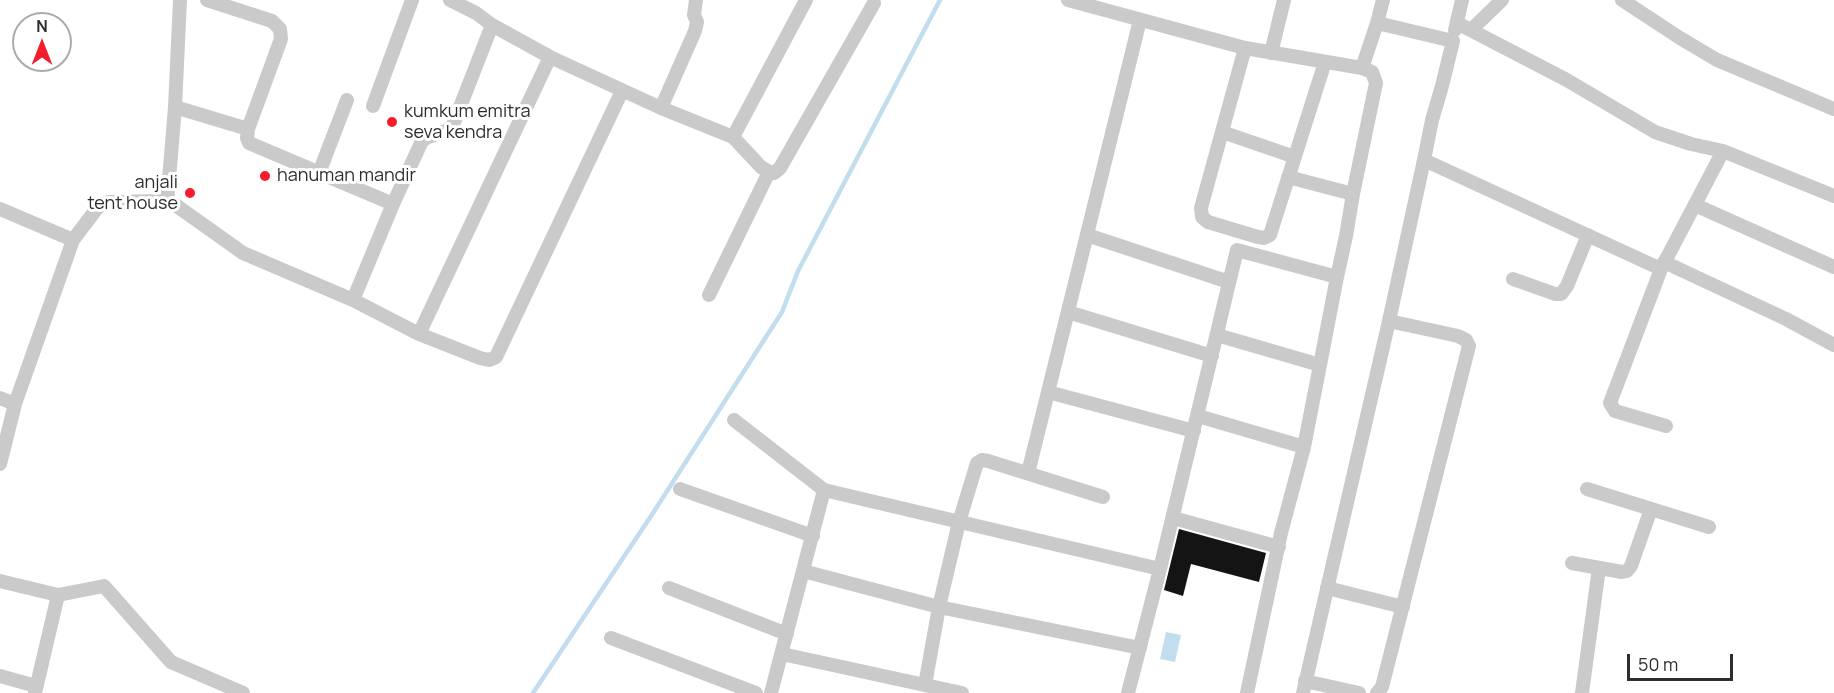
<!DOCTYPE html>
<style>
body{margin:0}
#map{position:relative;width:1834px;height:693px;overflow:hidden;background:#fff;font-family:Manrope,sans-serif}
canvas{display:block}
.north{position:absolute;left:12px;top:12px;width:60px;height:60px;box-sizing:border-box;background:#fff;border:2px solid #ababab;border-radius:50%;rotate:0deg;font-size:16px;font-weight:700;line-height:24px;text-align:center;color:#2d2d2d}
.north::after{content:'';display:block;margin:auto;width:21px;height:27px;background:#f61c2c;clip-path:polygon(50% 0,100% 100%,50% 72%,0 100%)}
.scale{position:absolute;left:1627px;top:654px;width:106px;height:27px;box-sizing:border-box;border:3px solid #2d2d2d;border-top:0;padding-left:8px;font-size:18px;line-height:21px;white-space:nowrap;color:#2d2d2d;-webkit-text-stroke:4px #fff;paint-order:stroke}
</style>
<div id="map">
<canvas width="1834" height="693"></canvas>
<div class="north">N</div>
<div class="scale">50 m</div>
</div>
<script>
const ctx = document.querySelector('canvas').getContext('2d');
ctx.lineJoin = 'round';
function fill(path, color) { ctx.fillStyle = color; ctx.fill(path, 'evenodd'); }
const toPath = rows => new Path2D(rows.map(r => 'M' + r).join(''));
function strokePath(path, color, width, dash) { ctx.strokeStyle = color; ctx.lineWidth = width; ctx.lineCap = dash ? 'butt' : 'round'; ctx.setLineDash(dash || []); ctx.stroke(path); }
function write(font, color, halo, rows, align = 'center') {
  ctx.font = font + ' Manrope,sans-serif'; ctx.lineWidth = 6; ctx.setLineDash([]); ctx.textBaseline = 'middle'; ctx.strokeStyle = halo; ctx.fillStyle = color; for (const [text, x, y, turn = 0] of rows) {
    ctx.save(); ctx.translate(x, y); ctx.rotate((+turn || 0) * Math.PI / 180); ctx.textAlign = isNaN(turn) ? turn : align; if (halo) ctx.strokeText(text, 0, 0); ctx.fillText(text, 0, 0); ctx.restore();
  }
}
const water = toPath([
 [1166,632,1181,635,1175,662,1160,659]
]);
const stream = toPath([
 [533,693,653,513,782,312,798,271,940,0]
]);
const building = toPath([
 [1179,529,1266,553,1259,582,1191,564,1183,596,1164,590]
]);
const street = toPath([
 [207,0,272,21,280,29,281,39,248,129,247,138,249,143,393,204,422,141,428,137,446,131,453,125,492,25,550,57],
 [450,0,476,13,492,25],
 [1068,0,1245,48,1362,68,1377,23,1453,41,1442,86,1432,120,1424,160],
 [1622,0,1680,38,1717,60,1834,109],
 [1377,23,1383,0],
 [1457,23,1565,79,1655,132,1691,144,1723,151,1834,196],
 [1455,30,1462,0],
 [1471,30,1502,0],
 [1245,48,1201,208,1202,217,1208,222,1258,237,1264,238,1270,235,1325,62],
 [1271,53,1284,0],
 [373,106,412,0],
 [175,107,248,129],
 [661,108,695,31,697,22,694,15,696,0],
 [1222,132,1295,157],
 [733,137,761,167,769,172,774,173,780,168,874,3],
 [319,173,347,100],
 [1288,177,1353,194],
 [167,203,175,107,180,0],
 [1695,205,1834,267],
 [0,209,73,240],
 [1087,235,1229,282],
 [1664,262,1786,319,1834,345],
 [1513,279,1555,294,1561,294,1567,286,1588,235],
 [709,295,769,172],
 [353,300,393,204],
 [1068,312,1212,356],
 [419,334,480,358,489,360,496,357,622,91],
 [1217,335,1320,365,1304,447,1281,533,1247,693],
 [1320,365,1337,277],
 [1048,392,1194,431],
 [0,398,15,404],
 [1198,416,1304,447],
 [734,420,824,490],
 [1666,426,1615,411,1610,403,1661,269,1723,151],
 [0,464,15,404,73,240,98,207,108,202,162,201,174,204,243,253,353,300,419,334,550,57,661,108,733,137,806,0],
 [1028,473,1140,20],
 [680,489,813,536],
 [1587,489,1709,527],
 [1173,518,1279,547],
 [1572,563,1622,572,1627,571,1631,566,1651,509],
 [1160,569,1237,250,1337,277,1346,236,1353,194,1376,83,1372,72,1362,68],
 [803,571,939,607,1140,648],
 [0,581,58,595,35,693],
 [669,588,787,634],
 [1327,588,1403,607],
 [58,595,104,586,171,662,243,693],
 [611,638,756,693],
 [782,654,962,693],
 [0,676,36,686],
 [1305,681,1359,693],
 [925,685,939,607,959,522,977,463,982,460,988,461,1103,497],
 [771,693,824,490,1160,569,1128,693],
 [1303,693,1389,321,1424,160,1661,269],
 [1377,693,1382,687,1469,346,1466,340,1458,336,1389,321],
 [1582,693,1599,568]
]);
const markers = [
 [392,122,6,"#f61c2c"],
 [265,176,6,"#f61c2c"],
 [190,193,6,"#f61c2c"]
];
const poiNames = [
 ["kumkum emitra",404,112],
 ["seva kendra",404,133],
 ["hanuman mandir",277,176],
 ["anjali",178,183,"right"],
 ["tent house",178,204,"right"]
];
fill(water, '#c2ddee');
strokePath(stream, '#c2ddee', 4.5);
fill(building, '#141414');
strokePath(street, '#cacaca', 14);
for (const [x, y, r, color] of markers) { const dot = new Path2D(); dot.arc(x, y, r, 0, 2 * Math.PI); ctx.fillStyle = color; ctx.fill(dot); strokePath(dot, '#fff', 2); }
write('18px', '#2d2d2d', '#fff', poiNames, 'left');
</script>
